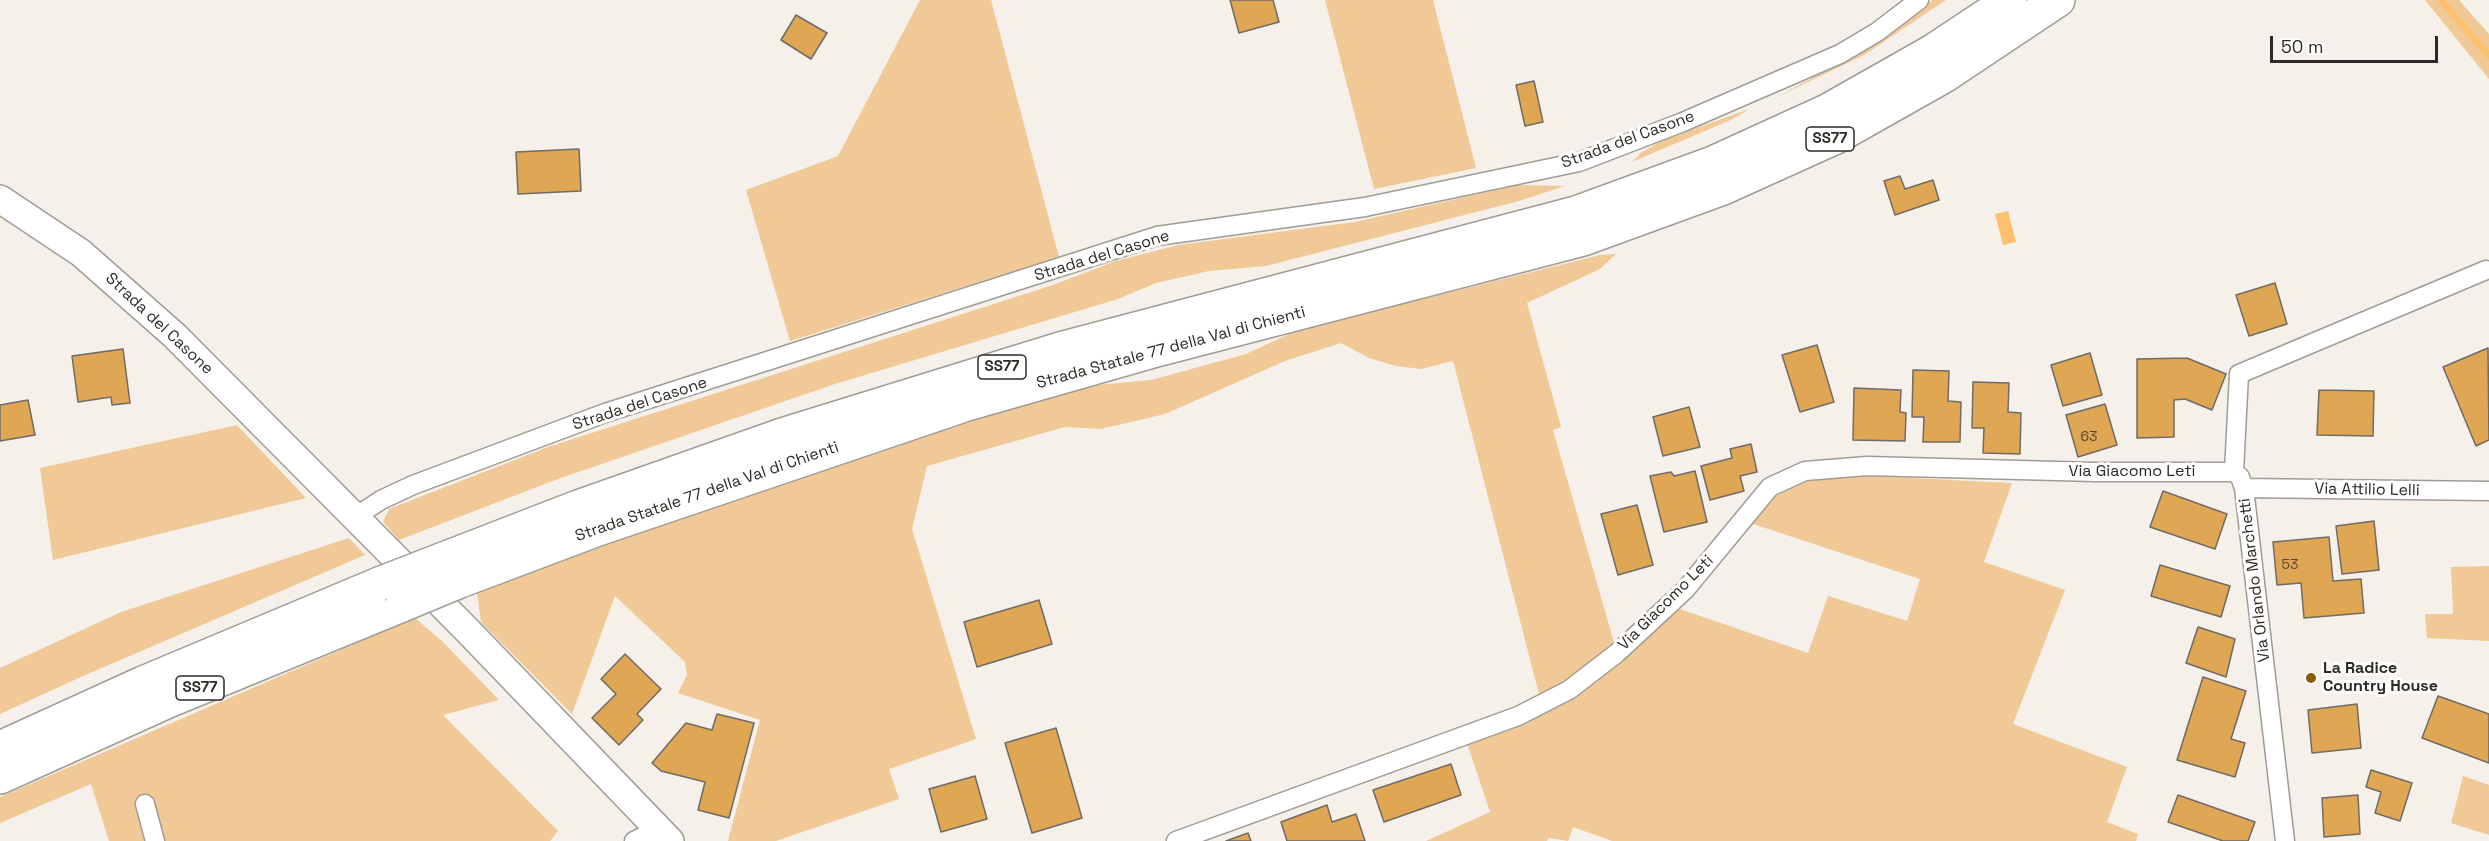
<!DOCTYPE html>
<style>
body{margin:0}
#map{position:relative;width:2489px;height:841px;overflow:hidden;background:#f5f0e9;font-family:"Space Grotesk",sans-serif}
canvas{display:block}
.scale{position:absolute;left:2270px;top:36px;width:168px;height:27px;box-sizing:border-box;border:3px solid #2b2a27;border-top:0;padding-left:8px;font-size:18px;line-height:21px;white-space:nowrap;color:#2b2a27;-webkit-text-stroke:4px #fffefd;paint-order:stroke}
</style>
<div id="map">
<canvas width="2489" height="841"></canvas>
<div class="scale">50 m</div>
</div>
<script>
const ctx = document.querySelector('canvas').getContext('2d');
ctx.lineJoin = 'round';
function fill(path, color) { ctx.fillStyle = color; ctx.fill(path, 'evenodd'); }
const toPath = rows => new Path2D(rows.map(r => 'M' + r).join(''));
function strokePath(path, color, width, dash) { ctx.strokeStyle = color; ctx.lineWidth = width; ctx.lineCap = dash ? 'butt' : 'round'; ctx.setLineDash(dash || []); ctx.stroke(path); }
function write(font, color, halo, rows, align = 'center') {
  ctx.font = font + ' "Space Grotesk",sans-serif'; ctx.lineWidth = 6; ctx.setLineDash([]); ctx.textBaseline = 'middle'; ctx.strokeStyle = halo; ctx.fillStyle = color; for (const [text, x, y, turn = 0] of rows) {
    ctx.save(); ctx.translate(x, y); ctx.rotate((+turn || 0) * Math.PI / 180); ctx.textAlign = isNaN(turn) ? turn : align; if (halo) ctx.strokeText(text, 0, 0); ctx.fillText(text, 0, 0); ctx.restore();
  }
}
const green = toPath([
 [920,0,991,0,1059,257,790,341,746,190,838,156],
 [1325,0,1433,0,1476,168,1374,189],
 [1933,0,1946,0,1864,55,1779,96,1863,50],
 [2425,0,2459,0,2489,34,2489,79],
 [1749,109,1733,119,1632,162,1641,153,1661,141],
 [1518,185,1565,186,1519,201,1266,266,1209,271,1156,283,1118,299,835,384,558,479,399,540,383,522,389,509,548,447,1053,285,1116,261,1178,245,1355,222],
 [1616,254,1600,269,1527,303,1561,427,1553,430,1615,646,1587,668,1540,698,1453,361,1421,369,1396,366,1369,358,1341,343,1285,361,1165,414,1101,429,1065,427,927,466,912,529,976,739,889,769,899,799,776,841,728,841,760,720,678,693,687,675,685,662,615,596,572,714,481,622,477,593,620,537,969,421,1077,387,1151,380,1246,354,1298,330,1600,255],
 [237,425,306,498,53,560,40,468],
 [1871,476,2012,483,1984,562,2065,590,2013,724,2127,767,2107,822,2138,834,2136,841,1612,841,1573,827,1568,841,1549,838,1547,841,1426,841,1490,812,1467,743,1575,696,1626,657,1680,609,1808,653,1828,596,1907,621,1920,579,1753,524,1774,497,1810,480],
 [349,538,365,555,83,676,0,714,0,668,121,612],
 [2489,566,2489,641,2427,638,2425,614,2453,614,2451,567],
 [415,618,443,642,499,700,443,715,558,831,550,841,109,841,91,784,0,823,0,797],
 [2463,776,2489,785,2489,835,2451,823]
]);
const water = toPath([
 [2008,211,2016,242,2003,245,1995,214]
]);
const stream = toPath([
 [2441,0,2489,56]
]);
const building = toPath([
 [1230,0,1273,0,1279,22,1239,33,1230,0],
 [796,15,827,33,811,59,781,40,796,15],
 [1534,81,1543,122,1525,126,1516,85,1534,81],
 [579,149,581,191,518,194,516,152,579,149],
 [1900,176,1905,189,1933,180,1939,200,1895,215,1884,181,1900,176],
 [2275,283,2287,324,2249,336,2236,295,2275,283],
 [1817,345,1834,402,1800,412,1782,355,1817,345],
 [2488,348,2489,440,2476,446,2443,367,2488,348],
 [123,349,130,403,112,405,111,397,78,402,72,356,123,349],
 [2090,353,2102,395,2063,406,2051,365,2090,353],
 [2187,358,2226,374,2212,410,2185,399,2174,400,2174,437,2137,438,2137,359,2187,358],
 [1913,370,1949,371,1948,401,1961,402,1960,442,1923,442,1924,417,1912,417,1913,370],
 [1973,382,2009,383,2008,412,2021,413,2020,454,1983,453,1984,428,1972,428,1973,382],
 [1854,388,1901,390,1900,412,1906,413,1905,441,1853,440,1854,388],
 [2319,390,2374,391,2373,436,2317,435,2319,390],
 [28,400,35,435,0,441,0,405,28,400],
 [2105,404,2117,445,2078,457,2066,415,2105,404],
 [1689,407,1700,447,1663,456,1653,417,1689,407],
 [1751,444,1757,472,1740,476,1744,491,1710,500,1701,466,1732,458,1730,449,1751,444],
 [1695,471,1707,522,1664,532,1650,476,1671,472,1674,476,1695,471],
 [2163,491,2227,514,2215,549,2150,527,2163,491],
 [1637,505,1653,565,1618,575,1601,514,1637,505],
 [2374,521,2379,570,2342,574,2336,526,2374,521],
 [2329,537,2333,581,2361,579,2364,613,2304,618,2301,583,2277,585,2273,542,2329,537],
 [2160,565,2230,586,2221,617,2151,596,2160,565],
 [1039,600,1052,644,977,667,964,622,1039,600],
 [2198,627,2235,639,2226,677,2186,663,2198,627],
 [625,654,661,689,637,714,643,720,619,745,592,718,616,694,601,679,625,654],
 [2203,677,2246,691,2231,739,2245,743,2235,777,2177,760,2203,677],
 [2438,696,2489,714,2489,763,2422,738,2438,696],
 [2357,704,2361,748,2312,753,2308,710,2357,704],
 [717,714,754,723,729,818,698,810,705,782,661,771,652,763,686,723,712,730,717,714],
 [1056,728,1082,818,1032,833,1005,743,1056,728],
 [1451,764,1461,795,1384,822,1373,790,1451,764],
 [2371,770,2412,783,2400,821,2375,813,2381,792,2366,787,2371,770],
 [975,776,987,819,941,832,929,789,975,776],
 [2178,795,2255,822,2248,841,2223,841,2168,822,2178,795],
 [2358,795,2360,834,2324,837,2322,798,2358,795],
 [1327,805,1332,822,1356,814,1365,841,1287,841,1281,822,1327,805],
 [1248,833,1251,841,1226,841,1248,833]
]);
const street = toPath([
 [2244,488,2489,491],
 [355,517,381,500,413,485,605,413,1157,236,1365,207,1579,162,1683,122,1840,54,1877,32,1919,0],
 [145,804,155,841],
 [634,841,658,829],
 [1176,841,1518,716,1569,690,1617,653,1685,590,1770,487,1805,471,1867,466,2095,472,2234,472],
 [2285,841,2244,488,2240,477,2234,472,2239,374,2486,270]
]);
const secondary = toPath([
 [0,199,81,253,175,336,467,630,670,841]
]);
const highway = toPath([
 [441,560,578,507,782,435,1060,349,1576,213,1713,163,1827,111,1933,51,2010,0],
 [460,581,598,529,964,405,1160,349,1583,239,1723,188,1836,137,1944,76,2058,0],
 [0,748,143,683,379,584],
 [0,777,168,701,402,605]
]);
const highwayBridge = toPath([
 [379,584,441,560],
 [402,605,460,581]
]);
const markers = [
 [2311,678,6,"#8b5c02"]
];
const numberNames = [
 ["63",2089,437],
 ["53",2290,565]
];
const shields = [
 [1830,139,48],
 [1002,367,48],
 [200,688,48]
];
const shieldNames = [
 ["SS77",1830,139],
 ["SS77",1002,367],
 ["SS77",200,688]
];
const streetNames = [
 ["Strada del Casone",1628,140,-20],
 ["Strada del Casone",1102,256,-17],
 ["Strada del Casone",159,324,43],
 ["Strada Statale 77 della Val di Chienti",1171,348,-15],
 ["Strada del Casone",640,404,-18],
 ["Via Giacomo Leti",2132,472],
 ["Via Attilio Lelli",2367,490,1],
 ["Strada Statale 77 della Val di Chienti",707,492,-19],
 ["Via Orlando Marchetti",2255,580,-97],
 ["Via Giacomo Leti",1666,603,-45]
];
const poiNames = [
 ["La Radice",2323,669],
 ["Country House",2323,687]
];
fill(green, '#f0c996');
fill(water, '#fbc16f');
strokePath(stream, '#fbc16f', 7);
fill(building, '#dfa654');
strokePath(building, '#706b65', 1.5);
strokePath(street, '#a09c95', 21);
strokePath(secondary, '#a09c95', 30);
strokePath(highway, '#a09c95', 36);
strokePath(street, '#fff', 18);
strokePath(secondary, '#fff', 27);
strokePath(highway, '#fff', 33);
strokePath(highwayBridge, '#a09c95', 36, []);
strokePath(highwayBridge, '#fff', 33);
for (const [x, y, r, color] of markers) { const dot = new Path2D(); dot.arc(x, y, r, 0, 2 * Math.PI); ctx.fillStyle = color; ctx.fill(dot); strokePath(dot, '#fffefd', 2); }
write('14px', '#584932', null, numberNames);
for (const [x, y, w] of shields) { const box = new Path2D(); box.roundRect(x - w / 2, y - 12, w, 24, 4.5); ctx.fillStyle = '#fffefd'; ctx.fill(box); strokePath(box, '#2b2a27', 1.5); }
write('bold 15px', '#2b2a27', null, shieldNames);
write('16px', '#2b2a27', '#fffefd', streetNames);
write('bold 16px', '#2b2a27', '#fffefd', poiNames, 'left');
</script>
